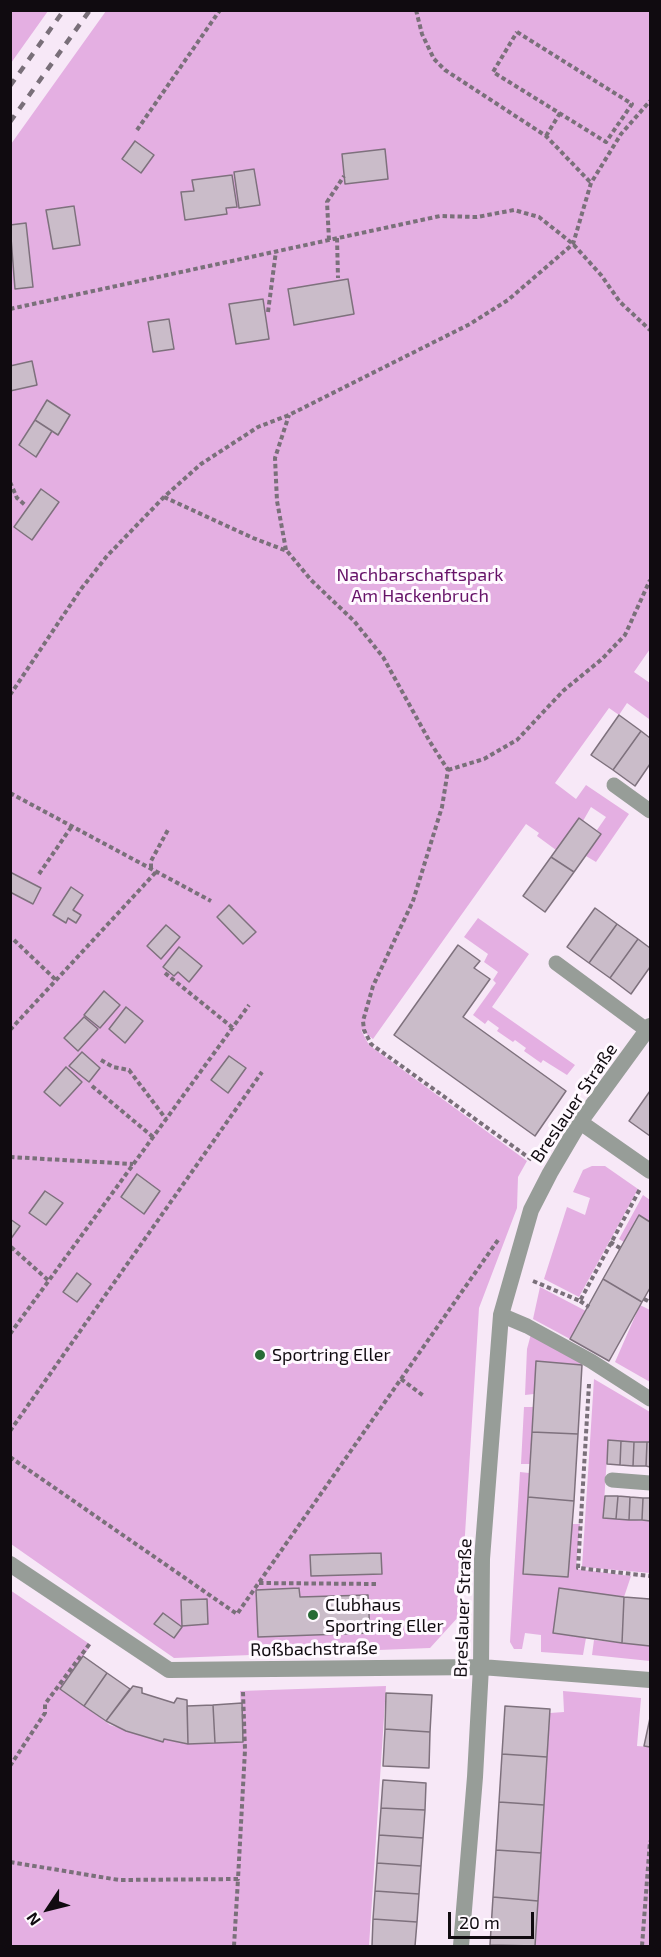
<!DOCTYPE html>
<meta charset="utf-8">
<style>
body{margin:0}
#map{position:relative;width:661px;height:1957px;overflow:hidden;background:#f7e8f7;font-family:"Exo 2",sans-serif}
canvas{display:block}
.frame{position:absolute;inset:0;border:12px solid #100b10;pointer-events:none}
.north{position:absolute;left:18px;top:1879px;width:60px;height:60px;-webkit-text-stroke:4px #fff9ff;paint-order:stroke;rotate:235deg;font-size:16px;font-weight:700;line-height:24px;text-align:center;color:#100b10}
.north::after{content:'';display:block;margin:auto;width:21px;height:27px;background:#100b10;clip-path:polygon(50% 0,100% 100%,50% 72%,0 100%)}
.scale{position:absolute;left:448px;top:1912px;width:86px;height:27px;box-sizing:border-box;border:3px solid #100b10;border-top:0;padding-left:8px;font-size:18px;line-height:21px;white-space:nowrap;color:#100b10;-webkit-text-stroke:4px #fff9ff;paint-order:stroke}
</style>
<div id="map">
<canvas width="661" height="1957"></canvas>
<div class="frame"></div>
<div class="north">N</div>
<div class="scale">20 m</div>
</div>
<script>
const ctx = document.querySelector('canvas').getContext('2d');
ctx.lineJoin = 'round';
function fill(path, color) { ctx.fillStyle = color; ctx.fill(path, 'evenodd'); }
const toPath = rows => new Path2D(rows.map(r => 'M' + r).join(''));
function strokePath(path, color, width, dash) { ctx.strokeStyle = color; ctx.lineWidth = width; ctx.lineCap = dash ? 'butt' : 'round'; ctx.setLineDash(dash || []); ctx.stroke(path); }
function write(font, color, halo, rows, align = 'center') {
  ctx.font = font + ' "Exo 2",sans-serif'; ctx.lineWidth = 6; ctx.setLineDash([]); ctx.textBaseline = 'middle'; ctx.strokeStyle = halo; ctx.fillStyle = color; for (const [text, x, y, turn = 0] of rows) {
    ctx.save(); ctx.translate(x, y); ctx.rotate((+turn || 0) * Math.PI / 180); ctx.textAlign = isNaN(turn) ? turn : align; if (halo) ctx.strokeText(text, 0, 0); ctx.fillText(text, 0, 0); ctx.restore();
  }
}
const green = toPath([
 [11,10,48,11,11,63,10,11],
 [106,11,650,11,650,649,634,672,650,683,650,717,649,719,627,703,619,715,609,708,555,783,576,799,586,785,629,814,596,862,586,856,601,834,597,830,606,817,591,807,583,821,579,818,556,850,537,836,539,833,526,824,373,1039,361,1030,369,1045,527,1161,518,1177,517,1208,479,1308,460,1615,430,1648,174,1658,11,1544,11,144],
 [478,918,529,954,492,1007,575,1065,567,1075,543,1060,541,1063,524,1051,526,1048,515,1040,513,1042,497,1031,499,1028,488,1020,485,1024,473,1015,496,983,493,980,498,972,484,962,488,954,464,937],
 [592,1166,605,1166,638,1189,579,1297,544,1279,567,1207,585,1215,590,1198,573,1192,583,1170],
 [643,1195,650,1200,650,1222,639,1216,624,1242,619,1239],
 [540,1287,586,1311,570,1339,533,1319],
 [640,1305,650,1310,650,1382,615,1362],
 [531,1334,582,1360,582,1365,536,1362,534,1394,525,1395,527,1349],
 [594,1379,650,1412,650,1442,608,1441,603,1518,650,1521,650,1573,582,1567],
 [524,1407,533,1407,530,1464,521,1464],
 [520,1472,529,1473,523,1574,568,1577,572,1524,580,1524,576,1569,631,1576,624,1597,559,1588,553,1633,586,1638,583,1655,541,1652,541,1635,525,1633,522,1649,514,1649,510,1642],
 [10,1590,91,1645,61,1689,110,1725,163,1742,164,1739,188,1744,243,1742,240,1691,386,1686,369,1946,11,1946],
 [594,1640,650,1646,650,1661,592,1655],
 [563,1691,641,1698,637,1746,650,1747,650,1946,535,1946,550,1713,564,1712]
]);
const building = toPath([
 [135,141,154,155,141,173,122,159,135,141],
 [385,149,388,179,345,184,342,154,385,149],
 [254,169,260,205,239,208,234,172,254,169],
 [232,175,237,207,226,208,227,214,185,220,181,192,194,191,192,180,232,175],
 [74,206,80,245,53,249,46,210,74,206],
 [26,223,33,287,15,289,10,225,26,223],
 [348,279,354,314,294,325,288,289,348,279],
 [263,299,269,339,236,344,229,304,263,299],
 [169,319,174,349,153,352,148,322,169,319],
 [32,361,37,385,10,391,10,366,32,361],
 [47,400,70,415,58,435,35,420,47,400],
 [35,420,52,431,36,457,19,445,35,420],
 [41,489,59,502,32,540,14,527,41,489],
 [619,715,641,731,613,770,591,755,619,715],
 [641,731,650,738,650,764,635,786,613,770,641,731],
 [579,818,601,834,574,872,551,857,579,818],
 [551,857,574,872,545,912,523,896,551,857],
 [10,872,41,888,33,904,10,892,10,872],
 [71,887,83,895,73,910,81,915,76,923,68,918,66,923,53,915,71,887],
 [229,905,256,932,243,944,217,917,229,905],
 [595,908,617,924,589,963,567,947,595,908],
 [617,924,638,939,610,978,589,963,617,924],
 [166,925,180,937,161,959,147,946,166,925],
 [638,939,650,948,650,967,631,994,610,978,638,939],
 [458,945,480,961,474,968,490,979,463,1017,566,1091,535,1136,394,1035,458,945],
 [179,947,202,966,189,982,178,972,174,976,163,967,179,947],
 [104,991,120,1005,100,1028,84,1015,104,991],
 [126,1007,143,1021,125,1043,109,1029,126,1007],
 [84,1017,98,1029,78,1051,64,1038,84,1017],
 [82,1052,100,1068,89,1082,69,1066,82,1052],
 [229,1056,246,1068,228,1093,211,1080,229,1056],
 [66,1067,82,1082,60,1106,44,1092,66,1067],
 [650,1091,650,1136,629,1121,650,1091],
 [137,1174,160,1191,144,1214,121,1197,137,1174],
 [45,1191,63,1203,46,1225,29,1213,45,1191],
 [639,1215,650,1222,650,1288,642,1302,603,1279,639,1215],
 [10,1219,20,1226,10,1240,10,1219],
 [77,1273,91,1284,77,1302,63,1292,77,1273],
 [603,1279,642,1302,609,1361,570,1339,603,1279],
 [536,1361,582,1365,578,1434,532,1432,536,1361],
 [532,1432,578,1434,574,1501,528,1497,532,1432],
 [608,1440,621,1441,620,1465,607,1464,608,1440],
 [621,1441,634,1442,633,1466,620,1465,621,1441],
 [634,1442,647,1442,646,1466,633,1466,634,1442],
 [647,1442,650,1442,650,1467,646,1466,647,1442],
 [605,1496,618,1496,616,1519,603,1518,605,1496],
 [618,1496,630,1497,629,1520,616,1519,618,1496],
 [528,1497,574,1501,568,1577,523,1574,528,1497],
 [630,1497,643,1498,642,1520,629,1520,630,1497],
 [643,1498,650,1498,650,1521,642,1520,643,1498],
 [381,1553,382,1574,311,1576,310,1555,381,1553],
 [299,1588,300,1597,368,1595,370,1633,258,1637,256,1590,299,1588],
 [559,1588,624,1597,622,1643,553,1633,559,1588],
 [624,1597,650,1599,650,1646,622,1643,624,1597],
 [207,1599,208,1624,182,1626,181,1600,207,1599],
 [163,1613,182,1627,174,1638,154,1624,163,1613],
 [83,1656,107,1673,84,1706,60,1689,83,1656],
 [107,1673,130,1689,106,1721,84,1706,107,1673],
 [133,1686,142,1688,142,1693,174,1703,177,1698,187,1700,188,1744,164,1739,163,1742,126,1731,106,1721,133,1686],
 [386,1693,432,1695,430,1732,385,1729,386,1693],
 [242,1703,243,1742,215,1743,213,1705,242,1703],
 [213,1705,215,1743,188,1744,187,1706,213,1705],
 [505,1706,550,1709,547,1757,502,1754,505,1706],
 [650,1718,650,1747,644,1746,650,1718],
 [385,1729,430,1732,429,1768,383,1766,385,1729],
 [502,1754,547,1757,544,1805,499,1802,502,1754],
 [383,1780,426,1783,425,1810,381,1808,383,1780],
 [499,1802,544,1805,541,1853,496,1850,499,1802],
 [381,1808,425,1810,423,1838,379,1835,381,1808],
 [379,1835,423,1838,421,1866,377,1863,379,1835],
 [496,1850,541,1853,538,1901,493,1897,496,1850],
 [377,1863,421,1866,419,1894,375,1891,377,1863],
 [375,1891,419,1894,417,1922,373,1919,375,1891],
 [493,1897,538,1901,535,1946,490,1945,493,1897],
 [373,1919,417,1922,415,1946,372,1946,373,1919]
]);
const path = toPath([
 [416,10,422,34,434,59,445,70,546,136,591,183],
 [517,32,632,104,606,142,493,72,517,32],
 [137,130,220,10],
 [546,136,560,113],
 [337,238,338,278],
 [329,240,327,202,344,176],
 [10,309,440,216,477,217,514,210,539,217,573,244,601,275,620,302,650,330],
 [268,312,276,251],
 [10,482,17,498,25,505],
 [164,497,253,538,287,551,311,580,354,621,383,657,430,742,448,770,442,807,413,901,373,986,363,1021,364,1030,371,1044,532,1160],
 [286,550,277,501,275,458,289,415],
 [10,695,81,589,107,556,164,497,201,464,258,427,289,415,470,324,508,300,573,244,591,183,621,134,650,101],
 [448,770,484,759,517,740,563,691,602,659,625,635,650,580],
 [10,793,211,901],
 [151,868,151,861,169,828],
 [39,874,72,826],
 [14,940,57,981],
 [165,973,233,1028],
 [10,1030,156,872],
 [101,1060,113,1067,129,1070,166,1119],
 [92,1086,153,1137],
 [10,1157,133,1164],
 [610,1242,620,1248],
 [11,1247,49,1281],
 [533,1281,580,1301,640,1189],
 [644,1299,650,1302],
 [580,1301,589,1307],
 [10,1334,249,1005],
 [401,1379,425,1397],
 [589,1384,578,1568,650,1576],
 [10,1431,262,1072],
 [10,1457,237,1614,498,1240],
 [259,1583,376,1584],
 [10,1766,45,1713,45,1704,91,1642],
 [10,1862,119,1880,238,1879,245,1750,243,1692],
 [234,1946,238,1879],
 [642,1946,650,1841]
]);
const service = toPath([
 [614,785,650,811],
 [556,963,648,1031],
 [501,1315,527,1326,591,1361,650,1399],
 [612,1480,650,1483]
]);
const minor = toPath([
 [580,1122,650,1171],
 [10,1564,169,1670,481,1667,650,1680],
 [461,1946,475,1777,481,1667,482,1559,501,1315,531,1210,550,1173,580,1122,650,1026]
]);
const rail = toPath([
 [10,86,64,10],
 [10,122,90,10]
]);
const markers = [
 [260,1355,6,"#286b36"],
 [313,1615,6,"#286b36"]
];
const parkNames = [
 ["Nachbarschaftspark",420,575],
 ["Am Hackenbruch",420,596]
];
const streetNames = [
 ["Breslauer Straße",574,1103,-56],
 ["Breslauer Straße",463,1608,-88],
 ["Roßbachstraße",314,1649,-1]
];
const poiNames = [
 ["Sportring Eller",272,1355],
 ["Clubhaus",325,1605],
 ["Sportring Eller",325,1626]
];
fill(green, '#e4afe2');
fill(building, '#cabcc9');
strokePath(building, '#7e717d', 1.5);
strokePath(path, '#7a707a', 4, [4.5, 3]);
strokePath(service, '#979d98', 15);
strokePath(minor, '#979d98', 16);
strokePath(rail, '#796f79', 4.5, [8, 8]);
for (const [x, y, r, color] of markers) { const dot = new Path2D(); dot.arc(x, y, r, 0, 2 * Math.PI); ctx.fillStyle = color; ctx.fill(dot); strokePath(dot, '#fff9ff', 2); }
write('18px', '#661268', '#fff9ff', parkNames);
write('18px', '#100b10', '#fff9ff', streetNames);
write('18px', '#100b10', '#fff9ff', poiNames, 'left');
</script>
